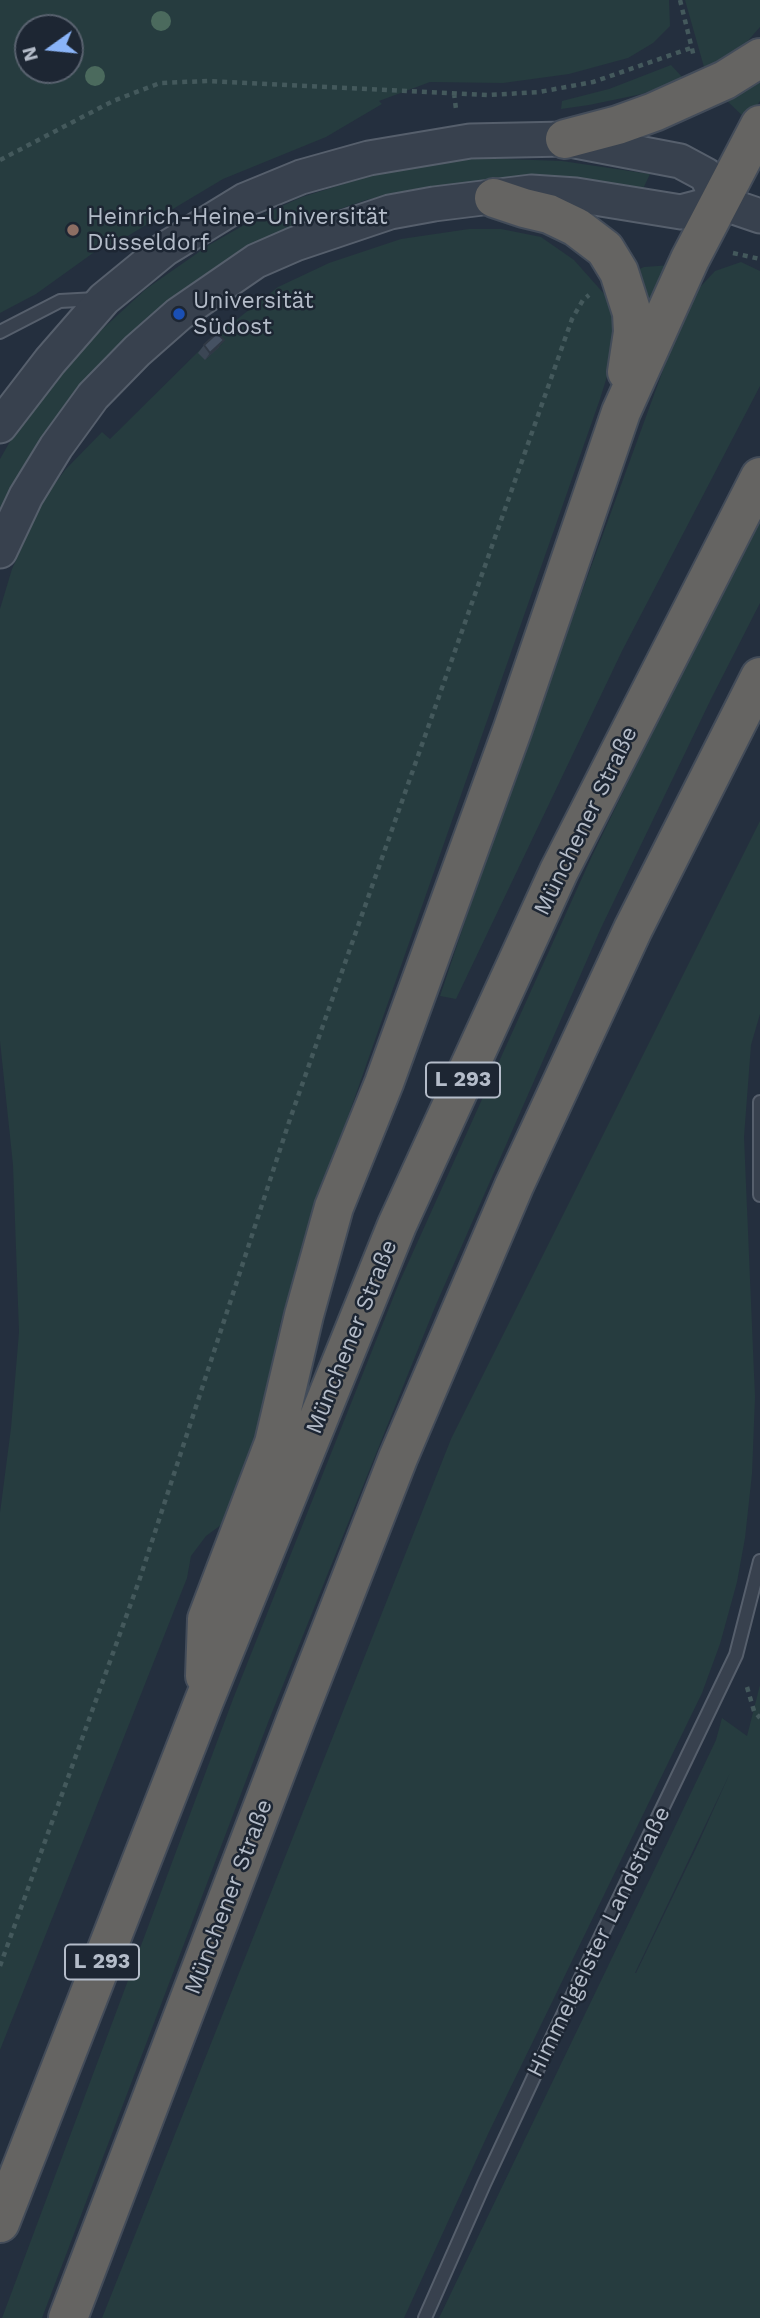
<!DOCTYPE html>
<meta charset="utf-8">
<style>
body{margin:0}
#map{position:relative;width:760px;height:2318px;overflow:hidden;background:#242f3e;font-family:"Work Sans",sans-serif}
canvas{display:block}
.north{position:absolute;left:14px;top:14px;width:70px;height:70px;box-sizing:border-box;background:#1d2633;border:2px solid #59626f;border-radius:50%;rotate:255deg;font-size:19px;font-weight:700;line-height:28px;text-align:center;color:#b4bcc9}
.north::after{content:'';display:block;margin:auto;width:24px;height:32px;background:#8ab4f8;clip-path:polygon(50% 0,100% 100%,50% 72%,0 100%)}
</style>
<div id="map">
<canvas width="760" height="2318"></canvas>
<div class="north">N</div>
</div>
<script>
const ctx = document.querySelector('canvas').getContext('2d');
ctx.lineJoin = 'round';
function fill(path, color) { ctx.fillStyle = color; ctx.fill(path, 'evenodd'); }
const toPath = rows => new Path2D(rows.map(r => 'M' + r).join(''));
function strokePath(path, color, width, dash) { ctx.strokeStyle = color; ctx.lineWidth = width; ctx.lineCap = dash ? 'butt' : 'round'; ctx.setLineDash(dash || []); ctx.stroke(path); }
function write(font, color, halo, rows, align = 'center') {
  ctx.font = font + ' "Work Sans",sans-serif'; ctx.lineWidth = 5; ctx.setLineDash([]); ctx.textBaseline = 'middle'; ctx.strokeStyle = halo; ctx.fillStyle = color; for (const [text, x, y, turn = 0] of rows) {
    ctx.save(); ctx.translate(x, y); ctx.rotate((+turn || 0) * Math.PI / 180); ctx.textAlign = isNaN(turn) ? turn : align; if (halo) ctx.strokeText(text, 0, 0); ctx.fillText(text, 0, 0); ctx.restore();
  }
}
const green = toPath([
 [0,0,669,0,670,26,653,43,628,58,569,74,503,83,430,82,379,101,382,104,326,137,223,179,111,246,107,243,36,294,0,313],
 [28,28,70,28,70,70,28,70],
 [685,0,760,0,760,27,739,51,704,67],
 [671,65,684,79,642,94,589,105,561,109,562,101,609,89],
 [760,79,760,101,747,120,726,100],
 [477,158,562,161,650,174,642,191,536,178,486,180,416,189,366,200,302,222,261,242,219,265,185,288,144,320,109,355,78,390,36,447,0,510,0,459,16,431,54,380,96,335,146,289,209,245,260,216,302,197,392,169],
 [469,229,501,229,541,237,574,260,606,296,614,320,615,351,600,399,323,1188,281,1320,254,1444,221,1525,206,1536,191,1556,187,1578,0,2050,0,1513,11,1428,19,1332,13,1165,0,1041,0,609,12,569,43,500,65,470,102,432,110,439,207,343,278,287,329,263,401,239],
 [741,262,760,271,760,386,622,651,456,999,440,996,504,805,689,299,715,271],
 [671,265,648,314,632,272,644,267],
 [760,516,760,603,711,699,601,928,435,1307,269,1720,42,2318,2,2318,233,1699,399,1283,591,858,733,566],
 [760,821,760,1014,751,1045,744,1137,755,1397,752,1474,745,1538,737,1582,720,1644,702,1693,488,2134,404,2318,102,2318,451,1439],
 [760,1685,760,2318,439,2318,671,1835,716,1740,722,1718,747,1736],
 [730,1773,698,1844,636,1973,635,1973]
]);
const path = toPath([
 [680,0,694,57],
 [454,93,456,109],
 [0,160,113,101,160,83,208,81,489,95,539,92,593,82,691,48],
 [733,253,760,259],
 [747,1687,754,1711,760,1718],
 [0,1966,139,1581,290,1119,572,319,583,300,589,295]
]);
const service = toPath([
 [0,332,60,301,96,299],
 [760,1102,760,1195],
 [425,2318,484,2184,552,2038,736,1655,760,1561]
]);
const tertiary = toPath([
 [0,426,50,361,104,299,165,249,245,200,301,177,369,158,470,141,565,139,680,161,706,175,719,202],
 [0,551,26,496,56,447,93,396,137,351,179,314,256,261,295,244,390,212,434,204,531,192,576,195,681,212,719,202,760,216]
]);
const trunk = toPath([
 [565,139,618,125,654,112,725,80,760,58],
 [494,198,524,208,549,214,576,227,605,249,619,272,632,313,633,332,627,372],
 [205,1676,207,1619,274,1443,304,1315,334,1207,384,1083,513,728,621,412,690,259,760,125],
 [0,2223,204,1701,397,1225,559,871,760,477],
 [68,2318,295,1722,398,1458,514,1186,633,929,760,677]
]);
const trees = [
 [161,21],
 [95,76]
];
const wall = toPath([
 [204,345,219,347,205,360,198,353]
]);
const shadedWall = toPath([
 [224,340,219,347,205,360,210,353]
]);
const building = toPath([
 [217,333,224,340,210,353,204,345,217,333]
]);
const markers = [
 [73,230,7,"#8d6e63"],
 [179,314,7,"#1a4fb4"]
];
const shields = [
 [463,1080,74],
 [102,1962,74]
];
const shieldNames = [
 ["L 293",463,1080],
 ["L 293",102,1962]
];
const poiNames = [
 ["Heinrich-Heine-Universität",87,217],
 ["Düsseldorf",87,243],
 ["Universität",193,301],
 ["Südost",193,327]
];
const streetNames = [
 ["Münchener Straße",586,821,-64],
 ["Münchener Straße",352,1337,-68],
 ["Münchener Straße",229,1897,-69],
 ["Himmelgeister Landstraße",599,1942,-64]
];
fill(green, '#263c3f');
strokePath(service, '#565f6c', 16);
strokePath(tertiary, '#565f6c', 37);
strokePath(trunk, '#434c59', 42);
strokePath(path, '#44595c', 4.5, [5, 5]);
strokePath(service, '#38414e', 12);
strokePath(tertiary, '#38414e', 33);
strokePath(trunk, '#656462', 38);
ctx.fillStyle = '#4b6a5d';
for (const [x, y] of trees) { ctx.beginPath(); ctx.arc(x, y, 10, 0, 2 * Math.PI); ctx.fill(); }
fill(wall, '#3b4654');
fill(shadedWall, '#303945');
fill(building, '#455162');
strokePath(building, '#303945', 2);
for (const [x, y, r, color] of markers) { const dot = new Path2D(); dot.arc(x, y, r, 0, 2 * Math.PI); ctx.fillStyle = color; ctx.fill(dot); strokePath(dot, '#1d2633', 2.5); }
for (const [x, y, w] of shields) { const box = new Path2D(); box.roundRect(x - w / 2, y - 17.5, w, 35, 5); ctx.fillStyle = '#1d2633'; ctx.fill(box); strokePath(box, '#b4bcc9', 2); }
write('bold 21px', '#b4bcc9', null, shieldNames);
write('23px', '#b4bcc9', '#1d2633', poiNames, 'left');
write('23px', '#b4bcc9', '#1d2633', streetNames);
</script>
